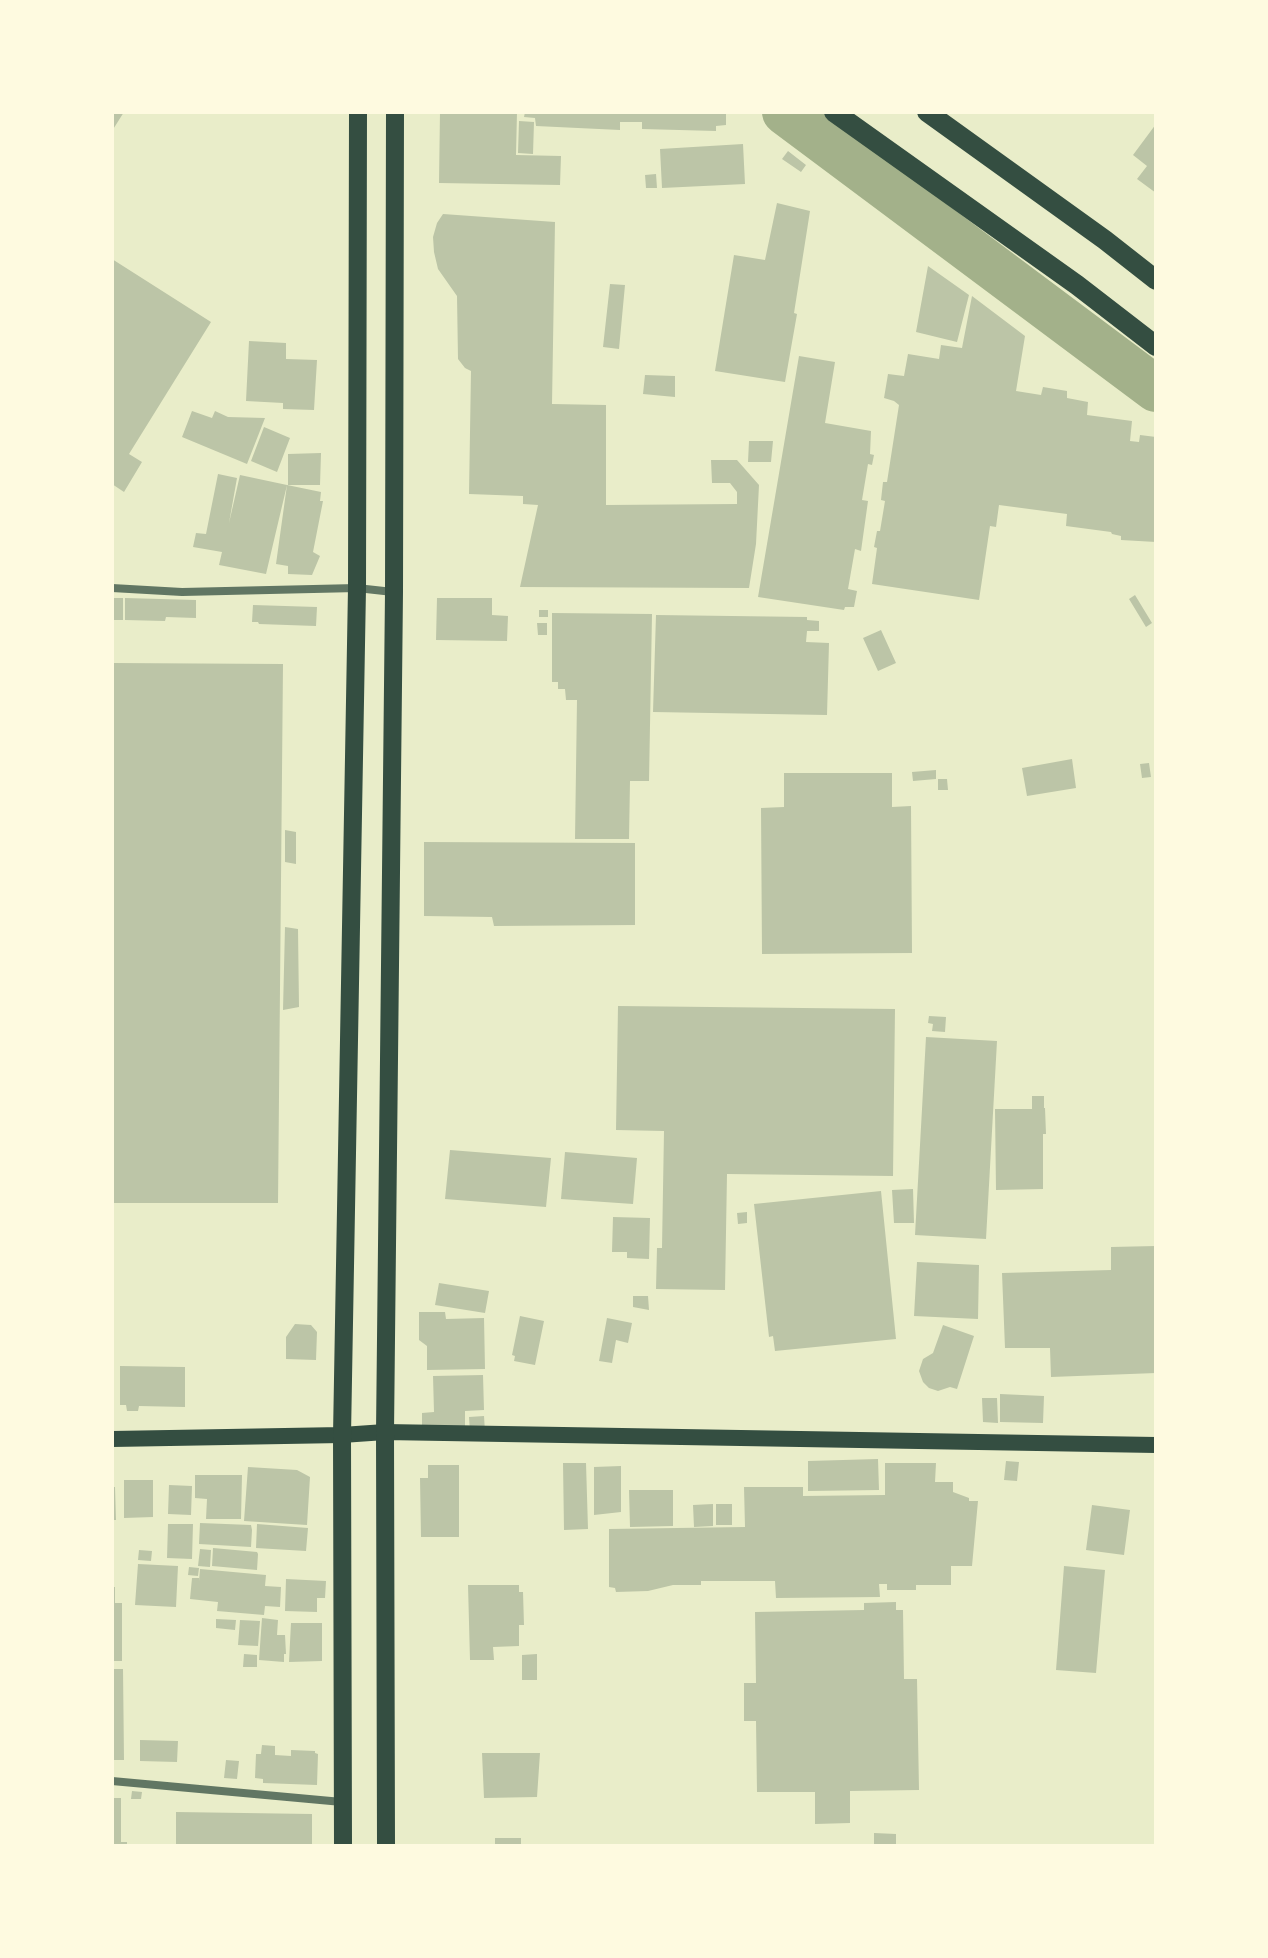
<!DOCTYPE html>
<style>
body{margin:0}
#map{position:relative;width:1268px;height:1958px;overflow:hidden;background:#e9edc9;font-family:Literata,serif}
canvas{display:block}
.frame{position:absolute;inset:0;border:114px solid #fefae0;pointer-events:none}
</style>
<div id="map">
<canvas width="1268" height="1958"></canvas>
<div class="frame"></div>
</div>
<script>
const ctx = document.querySelector('canvas').getContext('2d');
ctx.lineJoin = 'round';
const toPath = rows => new Path2D(rows.map(r => 'M' + r).join(''));
function strokePath(path, color, width, dash) { ctx.strokeStyle = color; ctx.lineWidth = width; ctx.lineCap = dash ? 'butt' : 'round'; ctx.setLineDash(dash || []); ctx.stroke(path); }
function fill(path, color) { ctx.fillStyle = color; ctx.fill(path, 'evenodd'); }
const river = toPath([
 [785,112,1156,389]
]);
const building = toPath([
 [112,112,124,112,112,131],
 [440,112,517,112,516,155,561,156,560,185,439,183],
 [525,112,726,112,726,125,716,126,716,131,642,129,642,122,620,122,620,130,536,126,535,118,524,117],
 [519,121,534,122,533,154,518,153],
 [1156,124,1156,193,1137,179,1147,166,1133,155],
 [743,144,745,184,662,188,660,149],
 [788,151,806,165,801,172,782,159],
 [656,174,657,188,646,188,645,175],
 [777,203,810,211,794,313,797,314,785,382,715,371,734,255,765,260],
 [443,214,555,222,552,404,606,405,606,505,737,504,737,492,730,483,712,483,711,460,737,460,759,485,756,544,749,588,520,587,538,505,523,504,523,496,469,494,471,371,465,368,458,359,457,296,438,269,434,252,433,237,437,223],
 [112,259,211,322,129,454,142,462,124,492,112,484],
 [928,266,969,295,957,342,916,332],
 [610,284,625,285,619,349,603,347],
 [972,296,1025,336,1016,391,1041,395,1043,387,1067,391,1067,398,1088,402,1087,415,1132,421,1130,441,1139,442,1140,435,1156,437,1156,542,1121,540,1121,536,1112,534,1111,532,1066,526,1067,514,999,505,996,527,990,526,979,600,872,584,877,548,874,547,877,531,880,531,885,501,881,500,883,482,887,482,899,405,894,401,884,398,888,374,904,376,908,354,939,359,941,345,962,348],
 [249,341,286,343,286,359,317,360,314,410,283,409,283,403,246,401],
 [799,356,835,362,825,423,871,431,870,454,874,455,872,465,868,464,862,500,868,501,861,551,855,549,848,589,857,591,854,607,845,607,844,610,758,597],
 [645,375,675,376,675,397,643,394],
 [192,411,212,418,215,411,228,417,265,418,247,464,182,437],
 [264,427,290,438,277,472,251,461],
 [749,441,773,441,771,462,748,462],
 [321,453,320,485,288,485,288,454],
 [218,474,237,478,229,523,240,475,287,485,266,574,219,565,222,552,193,547,196,533,206,534],
 [287,485,321,492,320,501,323,501,313,552,320,556,312,575,288,574,288,566,276,564],
 [1135,595,1152,623,1146,627,1129,599],
 [112,598,123,598,123,620,112,620],
 [125,598,196,600,196,618,166,617,165,621,125,620],
 [437,598,492,598,492,615,508,616,507,641,436,640],
 [253,605,317,607,316,626,259,624,258,622,252,622],
 [539,610,548,610,548,617,539,617],
 [552,613,652,614,649,781,630,781,629,839,575,839,577,700,566,700,565,689,558,689,558,682,552,682],
 [656,615,807,617,807,620,819,621,819,631,807,631,806,642,829,643,827,715,653,712],
 [537,623,547,623,547,635,538,635],
 [881,630,896,663,878,671,863,638],
 [112,663,283,664,278,1203,112,1203],
 [1072,759,1076,788,1027,796,1022,768],
 [1149,763,1151,777,1142,778,1140,764],
 [936,770,936,779,913,781,912,772],
 [784,773,892,773,892,807,911,806,912,953,762,954,761,808,784,807],
 [938,779,947,779,948,790,938,790],
 [285,830,296,832,296,864,285,862],
 [424,842,635,843,635,925,494,926,492,917,424,916],
 [285,927,298,929,299,1007,283,1010],
 [618,1006,895,1009,893,1176,727,1174,725,1290,656,1289,657,1248,662,1248,664,1131,616,1130],
 [929,1016,946,1017,945,1032,932,1031,933,1024,928,1023],
 [926,1037,997,1041,986,1239,915,1235],
 [1032,1096,1044,1096,1044,1108,1045,1108,1046,1134,1043,1134,1043,1189,996,1190,995,1109,1032,1109],
 [450,1150,551,1158,546,1207,445,1199],
 [565,1152,637,1158,633,1204,561,1199],
 [913,1189,914,1223,894,1223,892,1190],
 [881,1191,896,1339,775,1351,773,1336,769,1337,754,1204],
 [747,1212,747,1223,738,1224,737,1213],
 [613,1217,650,1218,649,1259,627,1258,627,1252,612,1252],
 [1156,1246,1156,1373,1051,1377,1050,1348,1005,1348,1002,1273,1111,1270,1111,1247],
 [917,1262,979,1265,978,1319,914,1316],
 [439,1283,489,1291,485,1313,435,1305],
 [633,1296,648,1296,649,1310,633,1307],
 [419,1312,445,1312,446,1319,484,1318,485,1369,427,1370,427,1346,419,1340],
 [520,1316,544,1321,535,1365,514,1361,515,1356,512,1355],
 [607,1318,632,1323,628,1343,616,1340,612,1363,599,1361],
 [295,1324,311,1325,317,1332,316,1360,286,1359,286,1337],
 [943,1325,974,1336,957,1389,950,1387,938,1391,929,1388,923,1382,919,1371,923,1359,933,1353],
 [120,1366,185,1367,185,1407,139,1406,138,1411,127,1411,126,1405,120,1405],
 [483,1375,484,1410,465,1411,465,1431,422,1432,422,1413,434,1412,433,1376],
 [1000,1394,1044,1396,1043,1423,1000,1422],
 [982,1398,997,1398,998,1423,983,1422],
 [484,1416,485,1432,470,1432,469,1417],
 [878,1459,879,1490,808,1491,808,1461],
 [1006,1461,1019,1462,1017,1481,1004,1480],
 [563,1463,586,1463,588,1529,564,1530],
 [885,1463,936,1463,935,1482,953,1482,953,1492,969,1498,969,1501,978,1501,972,1566,951,1566,951,1585,916,1585,916,1590,887,1590,887,1584,879,1584,880,1597,776,1598,775,1581,701,1581,701,1585,673,1585,648,1591,616,1592,615,1588,609,1587,609,1529,745,1527,744,1487,803,1487,803,1496,885,1495],
 [428,1465,459,1465,459,1537,421,1537,420,1478,428,1478],
 [621,1466,621,1512,594,1515,594,1467],
 [248,1467,297,1470,310,1477,307,1525,244,1521],
 [195,1475,242,1475,241,1519,206,1519,207,1499,195,1498],
 [124,1480,153,1480,153,1517,124,1518],
 [169,1485,192,1486,191,1515,168,1514],
 [112,1487,115,1487,116,1520,112,1520],
 [629,1490,673,1490,673,1526,630,1527],
 [713,1504,713,1526,694,1527,693,1505],
 [716,1504,732,1504,732,1525,716,1525],
 [1092,1505,1130,1510,1124,1555,1086,1550],
 [200,1523,251,1525,252,1530,251,1547,199,1544],
 [168,1524,193,1524,192,1559,167,1558],
 [257,1524,308,1528,306,1551,256,1548],
 [213,1548,257,1552,258,1554,257,1570,212,1566],
 [200,1549,211,1550,210,1567,198,1566],
 [139,1550,152,1551,151,1561,138,1560],
 [138,1564,178,1566,176,1607,135,1605],
 [1064,1566,1105,1570,1096,1673,1056,1670],
 [189,1567,199,1568,198,1576,188,1575],
 [200,1569,266,1575,265,1586,281,1587,280,1607,265,1606,264,1615,217,1611,218,1602,190,1599,192,1578,199,1578,199,1581],
 [286,1579,326,1581,325,1598,317,1598,317,1612,285,1611],
 [468,1585,519,1585,519,1592,523,1592,524,1625,519,1625,519,1646,493,1647,494,1660,470,1660],
 [112,1587,115,1587,115,1603,122,1603,122,1661,112,1661],
 [896,1602,896,1610,903,1610,904,1679,917,1679,919,1790,850,1791,850,1823,815,1824,815,1792,757,1792,756,1721,744,1721,744,1683,756,1683,755,1612,864,1610,864,1603],
 [262,1618,278,1620,277,1635,285,1635,286,1654,284,1654,284,1662,259,1660],
 [216,1619,236,1620,235,1630,216,1628],
 [240,1620,260,1621,258,1646,238,1645],
 [291,1623,322,1623,322,1661,289,1662],
 [244,1654,257,1655,257,1667,243,1667],
 [537,1654,537,1680,522,1680,522,1655],
 [112,1669,123,1669,124,1760,112,1760],
 [140,1740,178,1741,177,1762,140,1761],
 [262,1745,275,1746,275,1755,291,1756,291,1750,315,1751,315,1753,318,1754,317,1785,263,1783,263,1779,255,1778,256,1754,261,1754],
 [482,1753,540,1753,537,1797,484,1798],
 [226,1760,239,1761,237,1779,224,1778],
 [132,1791,142,1792,141,1799,131,1799],
 [112,1798,121,1798,121,1842,127,1842,127,1846,112,1846],
 [176,1812,312,1814,312,1846,176,1846],
 [874,1833,896,1834,896,1846,874,1846],
 [495,1838,521,1838,521,1846,495,1846]
]);
const minor = toPath([
 [112,588,182,592,357,588,393,592],
 [112,1781,342,1802]
]);
const secondary = toPath([
 [112,1439,342,1435,385,1432,1156,1445]
]);
const trunk = toPath([
 [343,1846,342,1435,357,588,358,112],
 [386,1846,385,1432,394,592,395,112]
]);
const motorway = toPath([
 [834,112,1077,285,1156,346],
 [927,112,1105,240,1156,280]
]);
strokePath(river, '#a3b18a', 46);
fill(building, '#bcc5a7');
strokePath(minor, '#617663', 8);
strokePath(secondary, '#344e41', 16);
strokePath(trunk, '#344e41', 18);
strokePath(motorway, '#344e41', 20);
</script>
